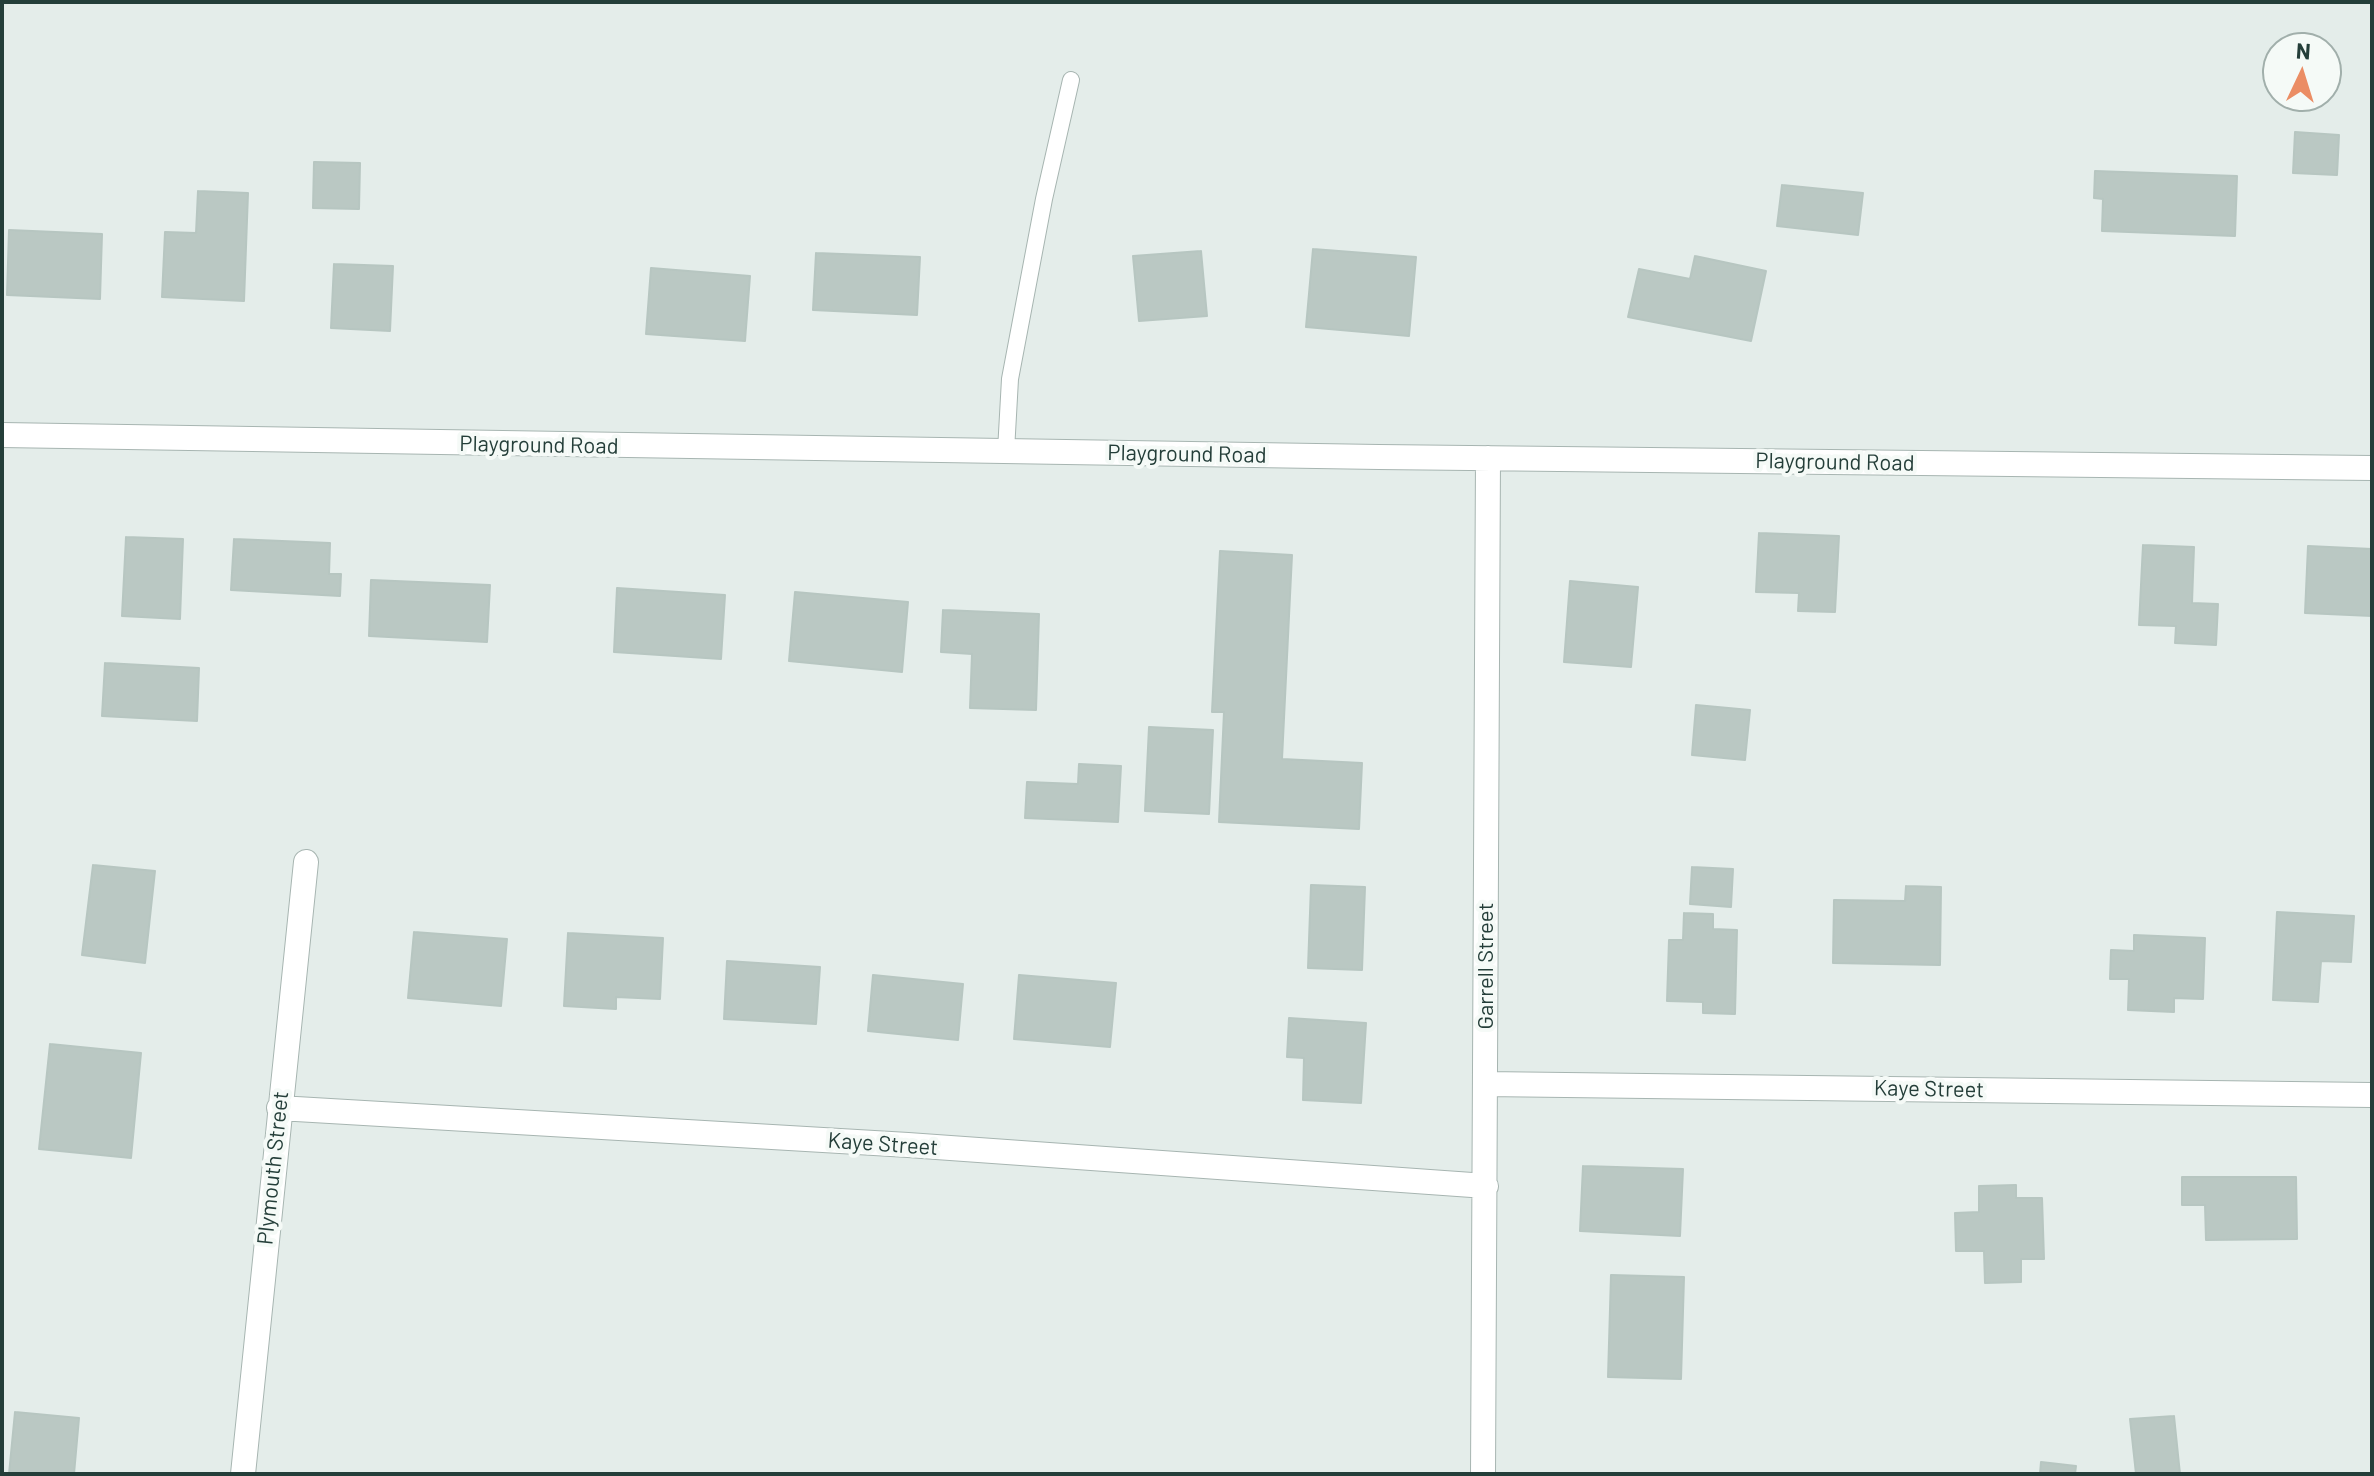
<!DOCTYPE html>
<style>
body{margin:0}
#map{position:relative;width:2374px;height:1476px;overflow:hidden;background:#e4edea;font-family:Barlow,sans-serif}
canvas{display:block}
.frame{position:absolute;inset:0;border:4px solid #243e39;pointer-events:none}
.north{position:absolute;left:2262px;top:32px;width:80px;height:80px;box-sizing:border-box;background:#f5faf7;border:2px solid #a1afab;border-radius:50%;rotate:4deg;font-size:22px;font-weight:700;line-height:32px;text-align:center;color:#243e39}
.north::after{content:'';display:block;margin:auto;width:28px;height:36px;background:#eb8d64;clip-path:polygon(50% 0,100% 100%,50% 72%,0 100%)}
</style>
<div id="map">
<canvas width="2374" height="1476"></canvas>
<div class="frame"></div>
<div class="north">N</div>
</div>
<script>
const ctx = document.querySelector('canvas').getContext('2d');
ctx.lineJoin = 'round';
function fill(path, color) { ctx.fillStyle = color; ctx.fill(path, 'evenodd'); }
const toPath = rows => new Path2D(rows.map(r => 'M' + r).join(''));
function strokePath(path, color, width, dash) { ctx.strokeStyle = color; ctx.lineWidth = width; ctx.lineCap = dash ? 'butt' : 'round'; ctx.setLineDash(dash || []); ctx.stroke(path); }
function write(font, color, halo, rows, align = 'center') {
  ctx.font = font + ' Barlow,sans-serif'; ctx.lineWidth = 8; ctx.setLineDash([]); ctx.textBaseline = 'middle'; ctx.strokeStyle = halo; ctx.fillStyle = color; for (const [text, x, y, turn = 0] of rows) {
    ctx.save(); ctx.translate(x, y); ctx.rotate((+turn || 0) * Math.PI / 180); ctx.textAlign = isNaN(turn) ? turn : align; if (halo) ctx.strokeText(text, 0, 0); ctx.fillText(text, 0, 0); ctx.restore();
  }
}
const building = toPath([
 [2295,132,2339,135,2337,175,2293,173,2295,132],
 [314,162,360,163,359,209,313,208,314,162],
 [2095,171,2237,176,2235,236,2102,231,2103,199,2094,198,2095,171],
 [1782,185,1863,193,1858,235,1777,226,1782,185],
 [198,191,248,193,244,301,162,297,165,232,196,233,198,191],
 [9,230,102,234,100,299,7,295,9,230],
 [1313,249,1416,257,1409,336,1306,327,1313,249],
 [1201,251,1207,316,1139,321,1133,256,1201,251],
 [816,253,920,257,917,315,813,310,816,253],
 [1695,256,1766,271,1751,341,1628,317,1639,269,1690,279,1695,256],
 [334,264,393,266,390,331,331,328,334,264],
 [651,268,750,276,745,341,646,334,651,268],
 [1759,533,1839,536,1835,612,1798,611,1799,593,1756,592,1759,533],
 [126,537,183,539,180,619,122,616,126,537],
 [234,539,330,543,329,574,341,574,340,596,231,590,234,539],
 [2143,545,2194,547,2192,603,2218,604,2216,645,2175,643,2176,626,2139,625,2143,545],
 [2308,546,2372,549,2372,616,2305,613,2308,546],
 [1220,551,1292,555,1282,759,1362,763,1359,829,1219,822,1224,712,1212,712,1220,551],
 [371,580,490,585,487,642,369,636,371,580],
 [1570,581,1638,587,1631,667,1564,662,1570,581],
 [617,588,725,595,721,659,614,652,617,588],
 [795,592,908,602,902,672,789,661,795,592],
 [943,610,1039,614,1036,710,970,708,972,654,941,652,943,610],
 [105,663,199,668,197,721,102,716,105,663],
 [1696,705,1750,710,1745,760,1692,755,1696,705],
 [1149,727,1213,730,1209,814,1145,811,1149,727],
 [1079,764,1121,766,1118,822,1025,818,1027,782,1078,784,1079,764],
 [93,865,155,871,145,963,82,955,93,865],
 [1692,867,1733,869,1731,907,1690,904,1692,867],
 [1311,885,1365,887,1362,970,1308,968,1311,885],
 [1906,886,1941,887,1940,965,1833,963,1834,900,1905,901,1906,886],
 [2277,912,2354,916,2351,962,2321,961,2318,1002,2273,1000,2277,912],
 [1684,913,1713,914,1713,929,1737,930,1735,1014,1703,1013,1703,1002,1667,1001,1669,940,1683,940,1684,913],
 [414,932,507,939,501,1006,408,998,414,932],
 [568,933,663,938,660,999,616,997,616,1009,564,1006,568,933],
 [2134,935,2205,938,2203,999,2174,998,2174,1012,2128,1010,2129,979,2110,979,2111,950,2134,951,2134,935],
 [727,961,820,967,816,1024,724,1019,727,961],
 [873,975,963,984,958,1040,868,1031,873,975],
 [1019,975,1116,983,1110,1047,1014,1039,1019,975],
 [1289,1018,1366,1023,1361,1103,1303,1100,1304,1058,1287,1057,1289,1018],
 [50,1044,141,1053,131,1158,39,1149,50,1044],
 [1583,1166,1683,1169,1680,1236,1580,1231,1583,1166],
 [2182,1177,2296,1177,2297,1239,2206,1240,2205,1205,2182,1205,2182,1177],
 [2016,1185,2016,1198,2042,1198,2044,1259,2021,1259,2021,1282,1985,1283,1984,1251,1956,1251,1955,1213,1979,1212,1979,1186,2016,1185],
 [1611,1275,1684,1277,1681,1379,1608,1377,1611,1275],
 [15,1412,79,1418,74,1474,9,1474,15,1412],
 [2174,1416,2180,1474,2136,1474,2130,1419,2174,1416],
 [2041,1462,2076,1466,2075,1474,2040,1474,2041,1462]
]);
const lane = toPath([
 [1006,451,1010,379,1044,199,1071,80]
]);
const street = toPath([
 [2,435,1379,457,2372,468],
 [1485,1084,2372,1095],
 [279,1108,908,1145,1486,1186],
 [243,1474,306,862],
 [1483,1474,1488,458]
]);
const streetNames = [
 ["Playground Road",539,445,1],
 ["Playground Road",1187,454,1],
 ["Playground Road",1835,462,1],
 ["Garrell Street",1486,966,-90],
 ["Kaye Street",1929,1089,1],
 ["Kaye Street",883,1144,4],
 ["Plymouth Street",273,1168,-84]
];
fill(building, '#bac8c3');
strokePath(building, '#b7c6c1', 2);
strokePath(lane, '#a7b5b1', 18);
strokePath(street, '#a7b5b1', 26);
strokePath(lane, '#fff', 16);
strokePath(street, '#fff', 24);
write('22px', '#243e39', '#f5faf7', streetNames);
</script>
